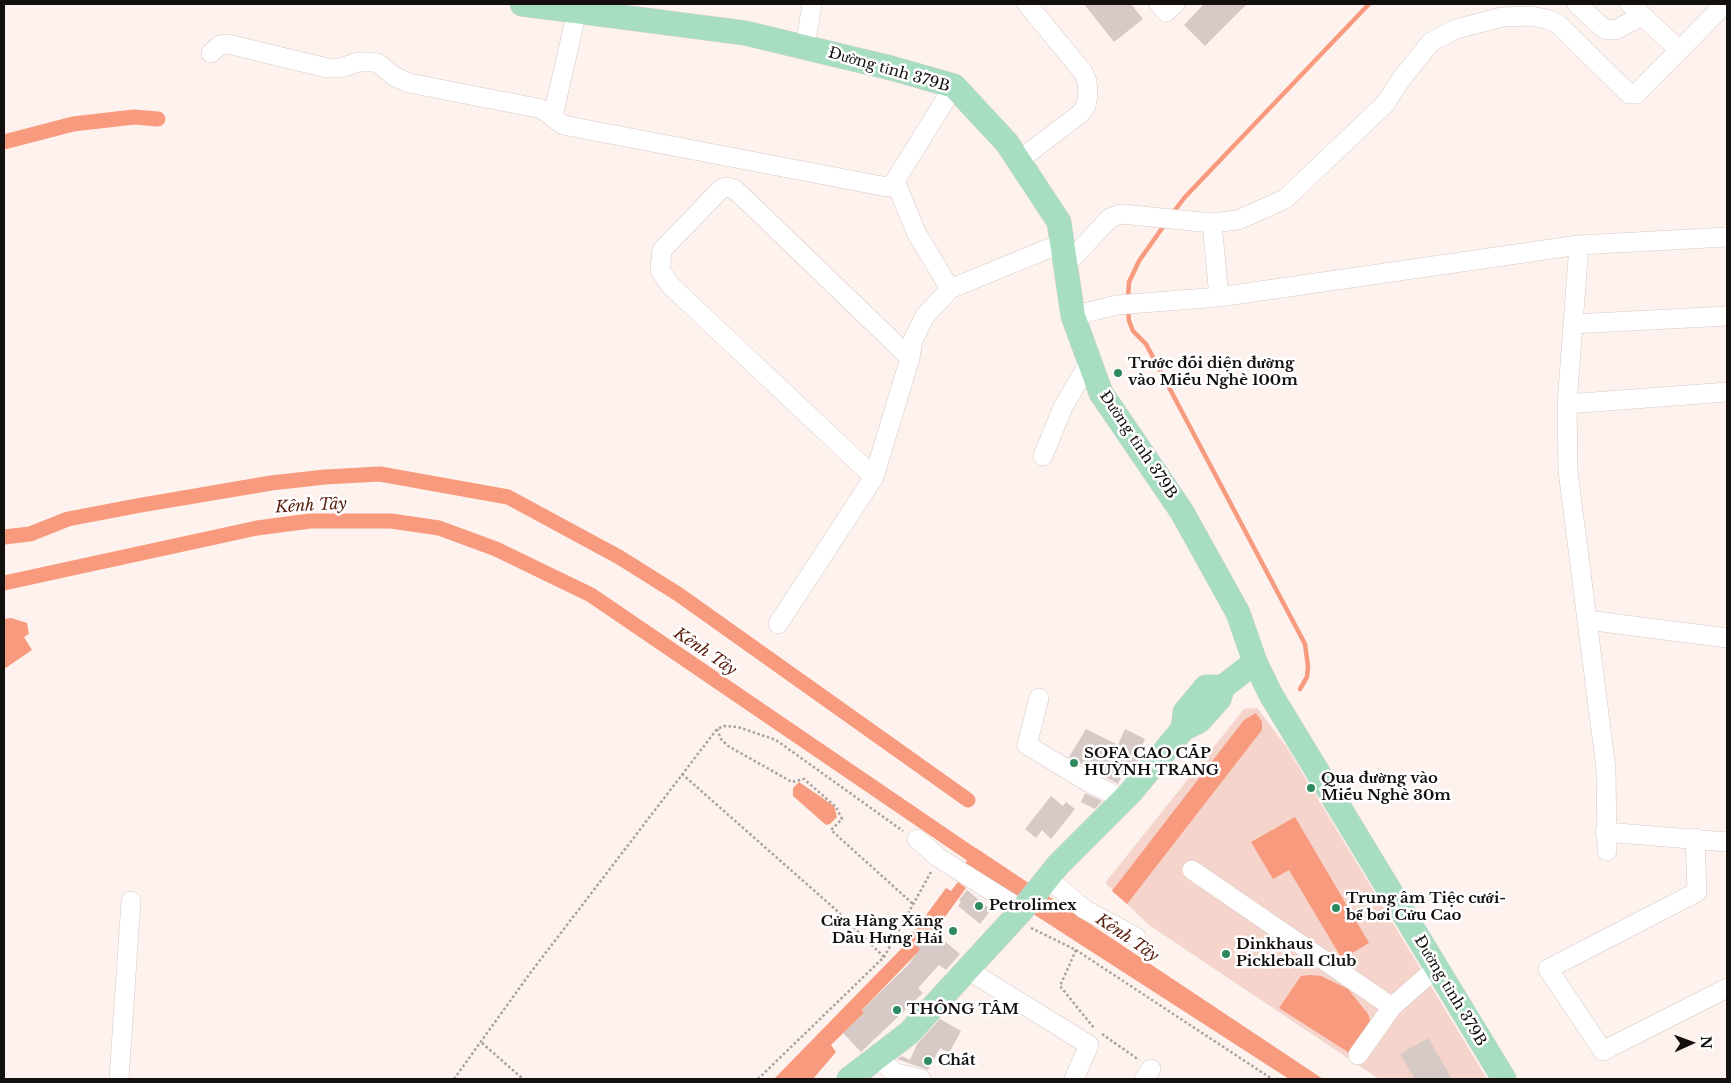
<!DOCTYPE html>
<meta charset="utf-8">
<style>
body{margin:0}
#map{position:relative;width:1731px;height:1083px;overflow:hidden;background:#fdf2ee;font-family:"Libre Baskerville",serif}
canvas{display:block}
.frame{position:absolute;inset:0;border:5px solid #14100e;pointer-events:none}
.north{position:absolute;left:1666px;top:1018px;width:50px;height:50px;-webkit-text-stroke:4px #fff;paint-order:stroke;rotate:88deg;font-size:14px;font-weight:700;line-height:20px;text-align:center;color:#14100e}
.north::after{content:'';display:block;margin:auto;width:18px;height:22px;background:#14100e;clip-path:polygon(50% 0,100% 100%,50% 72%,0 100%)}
</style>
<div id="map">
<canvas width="1731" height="1083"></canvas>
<div class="frame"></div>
<div class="north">N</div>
</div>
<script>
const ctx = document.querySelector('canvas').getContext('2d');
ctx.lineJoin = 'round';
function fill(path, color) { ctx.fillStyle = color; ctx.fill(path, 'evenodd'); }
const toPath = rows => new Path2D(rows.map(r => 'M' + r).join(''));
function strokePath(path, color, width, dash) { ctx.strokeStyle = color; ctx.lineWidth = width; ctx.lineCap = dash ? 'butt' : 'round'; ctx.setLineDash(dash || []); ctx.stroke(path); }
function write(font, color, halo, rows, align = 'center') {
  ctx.font = font + ' "Libre Baskerville",serif'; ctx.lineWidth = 5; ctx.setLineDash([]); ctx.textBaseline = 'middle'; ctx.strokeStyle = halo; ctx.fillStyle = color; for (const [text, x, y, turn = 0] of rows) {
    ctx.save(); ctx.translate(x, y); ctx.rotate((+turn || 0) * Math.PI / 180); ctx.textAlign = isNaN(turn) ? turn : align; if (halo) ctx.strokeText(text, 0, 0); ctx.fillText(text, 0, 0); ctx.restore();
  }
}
const green = toPath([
 [1257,708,1286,746,1487,1079,1379,1079,1149,925,1105,883,1244,709]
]);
const water = toPath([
 [11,618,27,623,29,634,24,637,32,650,4,669,4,619],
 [1256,713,1262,722,1262,730,1127,904,1112,891,1244,720],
 [799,782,834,806,837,817,830,824,826,825,793,796,793,788],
 [1295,817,1369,943,1342,959,1289,870,1273,879,1251,842],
 [976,848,1323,1079,1289,1079,1013,901,964,865],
 [958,882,966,888,934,932,930,929,921,949,862,1010,864,1013,831,1045,836,1052,813,1079,774,1079,901,949,946,888,951,891],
 [1310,975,1321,976,1348,989,1368,1014,1371,1024,1351,1054,1279,1008,1301,976]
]);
const stream = toPath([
 [1172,214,1185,197,1369,4],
 [1128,299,1129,282,1139,261,1165,224],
 [1128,309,1129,321,1133,331,1146,344,1305,644,1308,666,1307,677,1300,689]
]);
const canal = toPath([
 [4,142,73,124,134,117,158,119],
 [4,537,30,534,68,519,136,506,271,483,325,477,380,474,508,497,619,557,678,594,968,800],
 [4,583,257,528,310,521,391,521,439,528,496,549,591,595,987,865]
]);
const building = toPath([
 [1084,4,1131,4,1143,19,1114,42],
 [1204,4,1247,4,1205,46,1184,25],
 [1086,729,1118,745,1125,729,1145,739,1138,755,1141,756,1138,761,1134,766,1128,763,1118,784,1069,757],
 [1085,793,1102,801,1095,809,1081,802],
 [1051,796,1063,806,1066,802,1075,809,1051,839,1042,830,1036,838,1025,829],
 [967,890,991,910,980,924,958,906,961,902,959,900],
 [930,929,960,954,946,970,939,965,918,988,923,993,861,1052,843,1033,864,1013,862,1010,908,965,920,949,916,945],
 [940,1019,961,1031,949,1053,940,1048,928,1070,897,1059,902,1056,910,1060,917,1044],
 [1428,1038,1452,1079,1415,1079,1400,1054]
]);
const path = toPath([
 [717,729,721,739,728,746,792,782,804,779,836,807,842,819,831,830,913,904],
 [682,774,835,909,884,957],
 [1031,928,1076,950,1272,1079],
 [1076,950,1060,986,1094,1028],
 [1102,1034,1139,1060],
 [482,1043,523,1079],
 [454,1079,531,972,717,729,724,726,738,727,776,740,903,831],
 [758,1079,884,957,931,872]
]);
const minor = toPath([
 [1159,4,1166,12,1175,4],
 [1577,4,1604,29,1615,30,1642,16],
 [1630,4,1679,50],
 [805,47,812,4],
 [211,53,220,45,228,44,327,68,341,68,358,62,373,62,378,63,395,77,409,83,542,109,563,125,887,187,895,181,954,86],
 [553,116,577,11],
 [1018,161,1081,113,1086,106,1088,95,1087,81,1083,72,1027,4],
 [895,181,916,232,950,289,925,316,913,340,910,358],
 [1579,245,1567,404,1568,471,1606,769,1607,851],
 [1065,266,1110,218,1121,214,1212,223],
 [950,289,1062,243],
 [1219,297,1212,223,1238,220,1285,199,1385,104,1402,78,1431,42,1456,29,1502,17,1530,16,1547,19,1558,24,1629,94,1636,94,1725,4],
 [1073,316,1117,305,1219,297,1579,245,1727,237],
 [1573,324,1727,316],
 [1567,404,1727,392],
 [1043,456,1063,407,1090,361],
 [1587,620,1727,638],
 [778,624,874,477,910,358,743,197,734,189,726,187,721,189,662,250,660,270,670,285,874,477],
 [1039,698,1027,745,1088,782,1123,799],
 [1605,832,1727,842],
 [1695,838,1697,892,1548,969,1603,1051,1727,988],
 [917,839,939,858,1022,910],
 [1192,870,1392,1007,1435,969],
 [1056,885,1084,909,1136,937],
 [968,970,1089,1045,1074,1079],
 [1358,1055,1392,1007],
 [877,1058,896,1073,921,1079],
 [119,1079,131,901],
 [1144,1079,1151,1069]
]);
const major = toPath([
 [522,4,745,33,891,68,954,86,1007,143,1059,222,1073,316,1101,393,1182,512,1238,613,1255,662,1271,695,1504,1079],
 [1183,729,1185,712,1206,687,1223,687,1255,662],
 [849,1079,909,1033,1022,910,1058,865,1131,792,1183,729,1199,721,1219,699,1223,687]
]);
const markers = [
 [1118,373,5,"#2e895f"],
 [1074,763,5,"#2e895f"],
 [1311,788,5,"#2e895f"],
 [979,906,5,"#2e895f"],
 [1336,908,5,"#2e895f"],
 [953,931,5,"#2e895f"],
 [1226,954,5,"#2e895f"],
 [897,1010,5,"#2e895f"],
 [928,1061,5,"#2e895f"]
];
const streetNames = [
 ["Đường tỉnh 379B",889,70,16],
 ["Đường tỉnh 379B",1138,445,56],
 ["Đường tỉnh 379B",1450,991,59]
];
const poiNames = [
 ["Trước đối diện đường",1128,364],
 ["vào Miếu Nghè 100m",1128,381],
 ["SOFA CAO CẤP",1084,754],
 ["HUỲNH TRANG",1084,771],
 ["Qua đường vào",1321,779],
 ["Miếu Nghè 30m",1321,796],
 ["Trung âm Tiệc cưới-",1346,899],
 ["bể bơi Cửu Cao",1346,916],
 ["Petrolimex",989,906],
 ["Cửa Hàng Xăng",943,922,"right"],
 ["Dầu Hưng Hải",943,939,"right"],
 ["Dinkhaus",1236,945],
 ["Pickleball Club",1236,962],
 ["THÔNG TÂM",907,1010],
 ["Chất",938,1061]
];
const waterNames = [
 ["Kênh Tây",311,506,-3],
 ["Kênh Tây",705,652,34],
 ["Kênh Tây",1127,938,34]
];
fill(green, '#f5d4cb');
fill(water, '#f89a7e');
strokePath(stream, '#f89a7e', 4.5);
strokePath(canal, '#f89a7e', 15);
fill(building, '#d7c9c5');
strokePath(minor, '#d6c9c5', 20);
strokePath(major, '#d0cfcf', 25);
strokePath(path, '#aaa19e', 2.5, [2.5, 2.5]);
strokePath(minor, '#fff', 19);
strokePath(major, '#a7dec2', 24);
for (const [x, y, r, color] of markers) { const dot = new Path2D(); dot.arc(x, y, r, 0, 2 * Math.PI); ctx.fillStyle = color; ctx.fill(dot); strokePath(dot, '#fff', 2); }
write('15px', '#14100e', '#fff', streetNames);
write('bold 15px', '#14100e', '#fff', poiNames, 'left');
write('italic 16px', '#5b2110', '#fff', waterNames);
</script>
